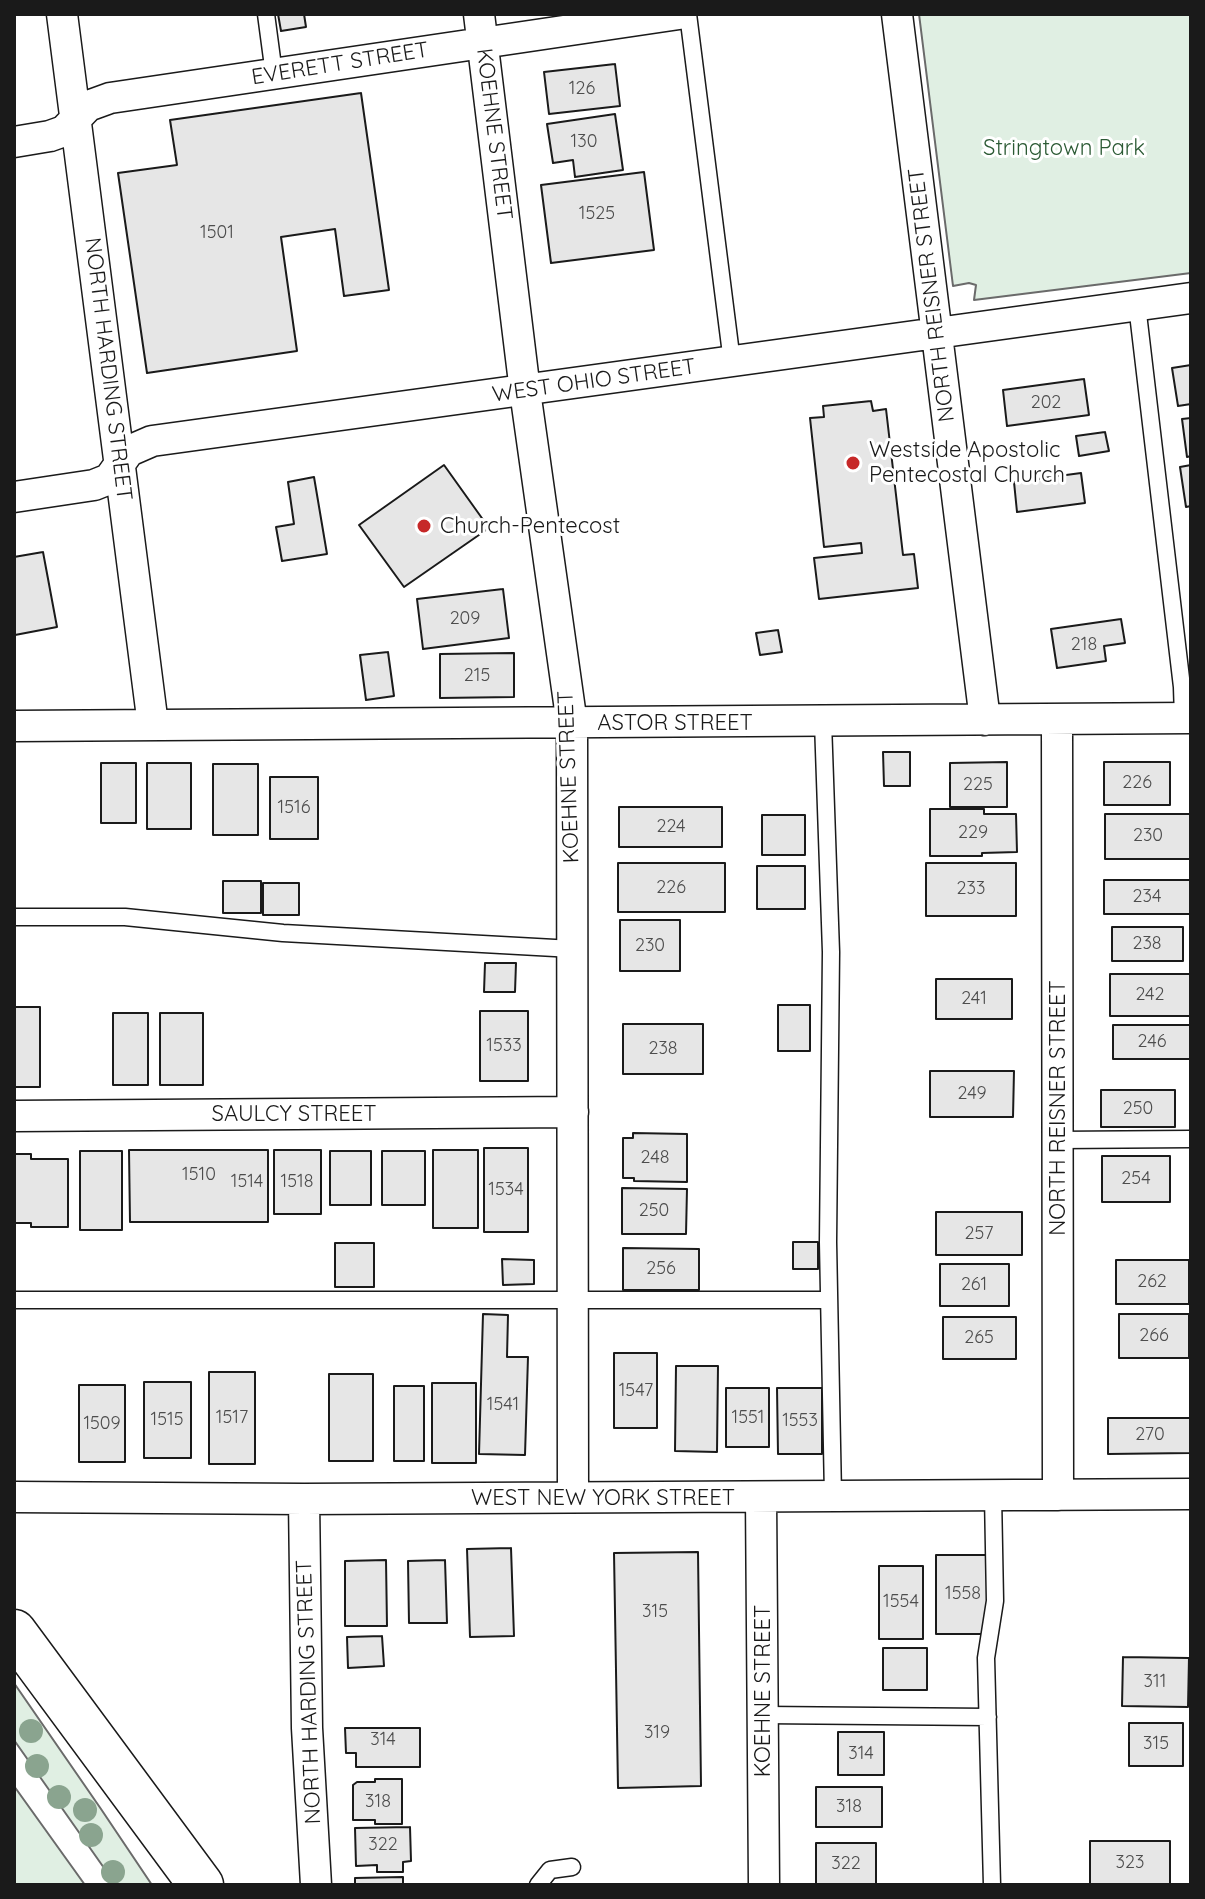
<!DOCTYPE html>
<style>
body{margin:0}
#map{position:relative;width:1205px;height:1899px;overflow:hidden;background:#fff;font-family:Quicksand,sans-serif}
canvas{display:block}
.frame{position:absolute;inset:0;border:16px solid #1a1a1a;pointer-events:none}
</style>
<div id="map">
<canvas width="1205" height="1899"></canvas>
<div class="frame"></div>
</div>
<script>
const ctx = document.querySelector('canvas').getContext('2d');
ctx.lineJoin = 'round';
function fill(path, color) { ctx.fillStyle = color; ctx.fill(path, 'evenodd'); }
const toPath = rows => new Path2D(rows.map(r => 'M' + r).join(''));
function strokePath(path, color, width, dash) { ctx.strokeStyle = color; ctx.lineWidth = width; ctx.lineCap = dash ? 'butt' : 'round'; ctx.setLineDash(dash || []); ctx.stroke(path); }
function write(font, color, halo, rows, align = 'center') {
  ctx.font = font + ' Quicksand,sans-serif'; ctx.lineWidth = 6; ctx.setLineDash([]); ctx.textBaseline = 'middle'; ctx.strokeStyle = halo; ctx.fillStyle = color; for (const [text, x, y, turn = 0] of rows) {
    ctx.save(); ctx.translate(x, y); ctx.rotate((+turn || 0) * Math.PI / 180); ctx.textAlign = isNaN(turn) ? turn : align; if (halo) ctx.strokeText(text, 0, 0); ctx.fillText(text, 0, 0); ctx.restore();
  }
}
const green = toPath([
 [919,14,1191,14,1191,273,974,300,976,285,969,283,953,286,919,14],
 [14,1683,101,1809,152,1885,116,1885,14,1740,14,1683],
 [14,1786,85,1885,14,1885,14,1786]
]);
const building = toPath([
 [278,14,304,14,306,27,281,31,278,14],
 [615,64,620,106,549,114,544,72,615,64],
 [361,93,389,290,344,296,335,229,281,237,297,351,147,373,118,173,177,165,170,120,361,93],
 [615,114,623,170,575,177,573,160,553,163,547,124,615,114],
 [644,172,654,250,551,263,541,185,644,172],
 [1191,365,1191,404,1178,406,1172,368,1191,365],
 [1084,379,1089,415,1007,426,1003,390,1084,379],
 [871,401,873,411,886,409,903,555,914,554,918,588,819,599,814,558,862,553,861,543,824,547,810,418,824,417,823,406,871,401],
 [1191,418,1191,456,1187,457,1182,419,1191,418],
 [1105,432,1109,451,1079,456,1076,436,1105,432],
 [444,465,489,528,404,587,359,525,444,465],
 [1191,465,1191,506,1186,507,1180,467,1191,465],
 [1081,473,1085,503,1017,512,1014,482,1081,473],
 [314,477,327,554,282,561,276,527,294,524,288,482,314,477],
 [43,552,57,627,15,635,14,557,43,552],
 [503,589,509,638,423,649,417,599,503,589],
 [1121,619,1125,643,1104,646,1106,661,1057,668,1051,629,1121,619],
 [778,630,782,652,760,655,756,633,778,630],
 [388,652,394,696,366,700,360,655,388,652],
 [514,653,514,697,440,698,440,654,514,653],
 [883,752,910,752,910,786,884,786,883,752],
 [1007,762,1007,807,950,807,950,763,1007,762],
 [1104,762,1170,762,1170,805,1104,805,1104,762],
 [101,763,136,763,136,823,101,823,101,763],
 [147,763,191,763,191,829,147,829,147,763],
 [213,764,258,764,258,835,213,835,213,764],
 [270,777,318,777,318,839,270,839,270,777],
 [619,807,722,807,722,847,619,847,619,807],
 [930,809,984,809,984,814,1016,814,1017,852,982,853,982,856,930,856,930,809],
 [1105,814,1191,814,1191,859,1105,859,1105,814],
 [762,815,805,815,805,855,762,855,762,815],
 [618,863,725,863,725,912,618,912,618,863],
 [926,863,1016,863,1016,916,926,916,926,863],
 [757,866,805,866,805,909,757,909,757,866],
 [1104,880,1191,880,1191,914,1104,914,1104,880],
 [223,881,261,881,261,913,223,913,223,881],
 [263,883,299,883,299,915,263,915,263,883],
 [620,920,680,920,680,971,620,971,620,920],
 [1112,927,1183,927,1183,961,1112,961,1112,927],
 [485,963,516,963,515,992,484,992,485,963],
 [1110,974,1191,974,1191,1016,1110,1016,1110,974],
 [936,979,1012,979,1012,1019,936,1019,936,979],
 [778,1005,810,1005,810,1051,778,1051,778,1005],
 [14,1007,40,1007,40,1087,14,1087,14,1007],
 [480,1011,528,1011,528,1081,480,1081,480,1011],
 [113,1013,148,1013,148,1085,113,1085,113,1013],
 [160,1013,203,1013,203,1085,160,1085,160,1013],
 [623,1024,703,1024,703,1074,623,1074,623,1024],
 [1113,1025,1191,1025,1191,1059,1113,1059,1113,1025],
 [930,1071,1014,1071,1013,1117,930,1117,930,1071],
 [1101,1090,1175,1090,1175,1127,1101,1127,1101,1090],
 [633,1133,687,1134,687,1182,634,1181,634,1178,623,1178,623,1138,633,1138,633,1133],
 [484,1148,528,1148,528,1232,484,1232,484,1148],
 [129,1150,268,1150,268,1222,130,1222,129,1150],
 [274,1150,321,1150,321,1214,274,1214,274,1150],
 [433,1150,478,1150,478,1228,433,1228,433,1150],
 [80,1151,122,1151,122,1230,80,1230,80,1151],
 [330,1151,371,1151,371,1205,330,1205,330,1151],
 [382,1151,425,1151,425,1205,382,1205,382,1151],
 [14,1154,31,1154,31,1159,68,1159,68,1227,31,1227,31,1223,14,1223,14,1154],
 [1102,1156,1170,1156,1170,1202,1102,1202,1102,1156],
 [622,1188,687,1189,686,1234,622,1234,622,1188],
 [936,1212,1022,1212,1022,1255,936,1255,936,1212],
 [793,1242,818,1242,818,1269,793,1269,793,1242],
 [335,1243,374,1243,374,1287,335,1287,335,1243],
 [623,1248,699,1249,699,1290,623,1290,623,1248],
 [502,1259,534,1260,534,1284,503,1285,502,1259],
 [1116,1260,1189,1260,1189,1304,1116,1304,1116,1260],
 [940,1264,1009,1264,1009,1306,940,1306,940,1264],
 [483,1314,508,1315,507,1357,528,1357,525,1455,479,1454,483,1314],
 [1119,1314,1189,1314,1189,1358,1119,1358,1119,1314],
 [943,1317,1016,1317,1016,1359,943,1359,943,1317],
 [614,1353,657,1353,657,1428,614,1428,614,1353],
 [676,1366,718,1366,717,1452,675,1451,676,1366],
 [209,1372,255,1372,255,1464,209,1464,209,1372],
 [329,1374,373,1374,373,1461,329,1461,329,1374],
 [144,1382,191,1382,191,1458,144,1458,144,1382],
 [432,1383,476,1383,476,1463,432,1463,432,1383],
 [79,1385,125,1385,125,1462,79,1462,79,1385],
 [394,1386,424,1386,424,1461,394,1461,394,1386],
 [726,1388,769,1388,769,1447,726,1447,726,1388],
 [777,1388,822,1388,822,1454,778,1454,777,1388],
 [1108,1418,1191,1418,1191,1453,1108,1454,1108,1418],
 [511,1548,514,1636,470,1637,467,1549,511,1548],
 [698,1552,701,1786,618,1788,614,1553,698,1552],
 [936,1555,989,1555,989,1634,936,1634,936,1555],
 [386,1560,387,1626,345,1626,345,1561,386,1560],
 [445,1560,447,1623,409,1623,408,1561,445,1560],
 [879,1566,923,1566,923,1639,879,1639,879,1566],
 [382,1636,384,1666,348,1668,347,1637,382,1636],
 [883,1648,927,1648,927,1690,883,1690,883,1648],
 [1123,1657,1189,1658,1188,1707,1122,1706,1123,1657],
 [1129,1723,1183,1723,1183,1766,1129,1766,1129,1723],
 [345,1728,420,1728,420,1767,356,1767,356,1753,346,1753,345,1728],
 [838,1732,884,1732,884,1775,838,1775,838,1732],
 [375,1779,402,1779,402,1824,375,1824,375,1820,353,1820,353,1785,357,1782,375,1782,375,1779],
 [816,1787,882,1787,882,1827,816,1827,816,1787],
 [410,1827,411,1861,403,1862,403,1872,377,1872,377,1865,356,1866,355,1828,410,1827],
 [1090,1841,1170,1841,1170,1884,1090,1884,1090,1841],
 [816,1843,876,1843,876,1885,816,1885,816,1843],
 [403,1877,403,1885,355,1885,355,1878,403,1877]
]);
const service = toPath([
 [266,14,274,74],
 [688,14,732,362],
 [1137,305,1182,687,1183,718],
 [823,722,831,952,828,1242,833,1496],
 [14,917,125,917,283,933,573,949],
 [1058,1140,1191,1139],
 [14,1300,829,1300],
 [763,1715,988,1717],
 [538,1885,550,1870,572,1867],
 [992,1885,986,1658,995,1601,993,1495]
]);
const minor = toPath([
 [62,14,153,725],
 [479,14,525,391,572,724,573,1497],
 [897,14,985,720],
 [14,142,50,136,64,131,88,106,110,98,679,14],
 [14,497,94,485,109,479,129,451,152,441,1191,298],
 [1057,720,1058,1495],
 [14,726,1191,718],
 [14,1116,573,1112],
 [14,1497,304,1499,1191,1494],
 [761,1497,764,1885],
 [304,1499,307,1728,316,1885]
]);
const secondary = toPath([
 [14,1632,201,1885]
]);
const trees = [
 [31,1731],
 [37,1766],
 [59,1797],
 [85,1810],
 [91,1835],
 [113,1872]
];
const markers = [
 [853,463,8,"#c62828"],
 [424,526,8,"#c62828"]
];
const numberNames = [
 ["126",582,89],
 ["130",584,142],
 ["1525",597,214],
 ["1501",217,233],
 ["202",1046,403],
 ["209",465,619],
 ["218",1084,645],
 ["215",477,676],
 ["226",1137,783],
 ["225",978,785],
 ["1516",294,808],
 ["224",671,827],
 ["229",973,833],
 ["230",1148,836],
 ["226",671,888],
 ["233",971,889],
 ["234",1147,897],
 ["238",1147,944],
 ["230",650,946],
 ["242",1150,995],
 ["241",974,999],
 ["246",1152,1042],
 ["1533",504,1046],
 ["238",663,1049],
 ["249",972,1094],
 ["250",1138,1109],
 ["248",655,1158],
 ["1510",199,1175],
 ["254",1136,1179],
 ["1514",247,1182],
 ["1518",297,1182],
 ["1534",506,1190],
 ["250",654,1211],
 ["257",979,1234],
 ["256",661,1269],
 ["262",1152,1282],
 ["261",974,1285],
 ["266",1154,1336],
 ["265",979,1338],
 ["1547",636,1391],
 ["1541",503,1405],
 ["1517",232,1418],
 ["1551",748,1418],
 ["1515",167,1420],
 ["1553",800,1421],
 ["1509",102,1424],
 ["270",1150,1435],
 ["1558",963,1594],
 ["1554",901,1602],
 ["315",655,1612],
 ["311",1155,1682],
 ["319",657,1733],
 ["314",383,1740],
 ["315",1156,1744],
 ["314",861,1754],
 ["318",378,1802],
 ["318",849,1807],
 ["322",383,1845],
 ["323",1130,1863],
 ["322",846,1864]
];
const streetNames = [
 ["EVERETT STREET",340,64,-9],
 ["KOEHNE STREET",494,134,83],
 ["NORTH REISNER STREET",932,295,-97],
 ["NORTH HARDING STREET",108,369,83],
 ["WEST OHIO STREET",594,381,-8],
 ["ASTOR STREET",675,723],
 ["KOEHNE STREET",569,777,-92],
 ["NORTH REISNER STREET",1058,1108,-90],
 ["SAULCY STREET",294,1114],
 ["WEST NEW YORK STREET",603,1498],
 ["KOEHNE STREET",763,1691,-90],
 ["NORTH HARDING STREET",309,1692,-92]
];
const parkNames = [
 ["Stringtown Park",1064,148]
];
const poiNames = [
 ["Westside Apostolic",869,450],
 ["Pentecostal Church",869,475],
 ["Church-Pentecost",440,526]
];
fill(green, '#e0efe3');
strokePath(green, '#6a6a6a', 2);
fill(building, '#e6e6e6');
strokePath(building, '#1a1a1a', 2);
strokePath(service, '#1a1a1a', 19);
strokePath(minor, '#1a1a1a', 33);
strokePath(secondary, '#1a1a1a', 47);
strokePath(service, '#fff', 16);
strokePath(minor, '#fff', 30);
strokePath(secondary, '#fff', 44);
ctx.fillStyle = '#8aa48f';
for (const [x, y] of trees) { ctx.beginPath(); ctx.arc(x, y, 12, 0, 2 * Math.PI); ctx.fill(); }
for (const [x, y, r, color] of markers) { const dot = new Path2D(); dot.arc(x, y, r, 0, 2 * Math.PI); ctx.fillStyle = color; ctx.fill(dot); strokePath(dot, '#fff', 3); }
write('18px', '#4d4d4d', null, numberNames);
write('22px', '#1a1a1a', '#fff', streetNames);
write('22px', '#2b5a34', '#fff', parkNames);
write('22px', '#1a1a1a', '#fff', poiNames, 'left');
</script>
